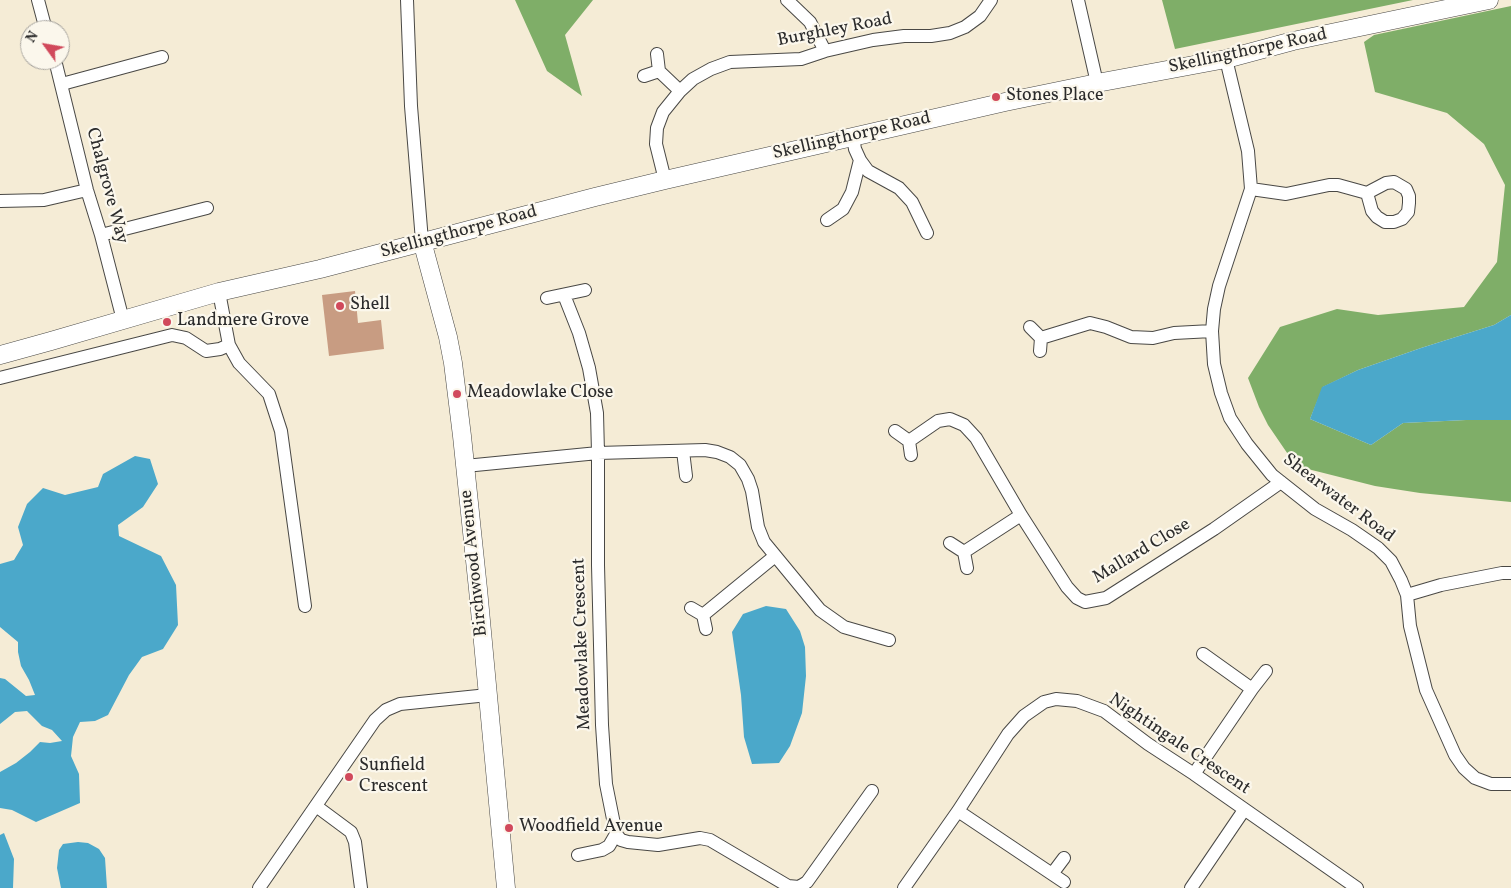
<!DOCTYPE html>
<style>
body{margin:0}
#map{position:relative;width:1511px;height:888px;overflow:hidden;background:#f5ecd6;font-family:Vollkorn,serif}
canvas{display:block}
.north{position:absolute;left:20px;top:20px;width:50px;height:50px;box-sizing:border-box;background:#fbf7ec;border:1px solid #a8a59f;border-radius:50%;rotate:302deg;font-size:14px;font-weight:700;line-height:20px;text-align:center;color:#2b2b2b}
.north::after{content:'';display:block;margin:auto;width:18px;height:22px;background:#d1495b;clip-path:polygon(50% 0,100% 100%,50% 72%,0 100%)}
</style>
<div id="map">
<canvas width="1511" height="888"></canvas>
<div class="north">N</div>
</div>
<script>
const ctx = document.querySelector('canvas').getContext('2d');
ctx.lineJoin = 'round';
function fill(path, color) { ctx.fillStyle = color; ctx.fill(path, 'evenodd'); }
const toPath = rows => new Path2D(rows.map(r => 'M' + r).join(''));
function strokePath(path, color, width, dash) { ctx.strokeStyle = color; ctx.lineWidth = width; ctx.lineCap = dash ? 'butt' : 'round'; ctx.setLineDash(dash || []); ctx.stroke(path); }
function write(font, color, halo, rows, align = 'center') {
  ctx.font = font + ' Vollkorn,serif'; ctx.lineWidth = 4.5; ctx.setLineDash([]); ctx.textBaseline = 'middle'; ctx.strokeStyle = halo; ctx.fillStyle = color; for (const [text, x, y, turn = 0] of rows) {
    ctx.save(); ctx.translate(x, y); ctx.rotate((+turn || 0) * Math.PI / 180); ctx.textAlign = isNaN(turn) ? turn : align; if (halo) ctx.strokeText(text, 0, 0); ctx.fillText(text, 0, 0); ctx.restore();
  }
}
const forest = toPath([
 [515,0,593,0,565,35,582,96,547,71],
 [1162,0,1413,0,1175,49],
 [1511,6,1511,315,1494,325,1421,348,1358,370,1323,387,1310,419,1371,445,1403,423,1466,420,1511,420,1511,502,1420,493,1375,486,1296,466,1268,425,1259,407,1248,378,1280,327,1337,309,1378,315,1464,307,1497,262,1505,185,1484,144,1447,113,1375,92,1364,42,1374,35]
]);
const water = toPath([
 [1511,315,1511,420,1466,420,1403,423,1371,445,1310,419,1322,387,1358,370,1421,348,1494,325],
 [135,456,150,459,158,484,143,507,118,525,119,536,161,556,176,585,178,625,163,649,142,657,129,675,108,715,95,721,80,722,73,737,71,756,79,774,80,803,36,822,12,810,0,808,0,772,16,763,30,752,40,742,50,743,62,741,52,730,42,726,27,711,15,712,0,724,0,678,5,679,26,696,35,695,29,680,21,666,18,652,18,642,0,627,0,564,14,560,23,545,18,527,27,504,43,488,65,495,98,487,103,474],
 [766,606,786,609,800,631,805,647,806,676,802,713,790,746,779,763,752,764,744,737,741,695,732,632,743,614],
 [4,833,14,859,13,888,0,888,0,835],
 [78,842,88,843,99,849,105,858,107,888,61,888,57,868,59,850,63,844]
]);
const building = toPath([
 [355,291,358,323,381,320,384,349,329,356,322,295]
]);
const street = toPath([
 [38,0,46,30],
 [407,0,411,106,422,241],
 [787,0,810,22,825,51],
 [1078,0,1097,83],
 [1226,59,1248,151,1251,189,1219,286,1214,309,1212,331,1214,364,1221,393,1230,418,1247,444,1272,475,1315,509,1352,530,1378,548,1391,561,1401,580,1407,595,1410,626,1426,690,1455,755,1464,768,1475,778,1491,784,1511,784],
 [55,60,87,190,101,235,123,320],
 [659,71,680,91],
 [644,76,659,71,657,54],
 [62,84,162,57],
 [853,137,855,149,860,160,868,171,899,188,912,202,927,233],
 [665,180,656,144,657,128,663,112,680,91,693,79,711,69,730,62,801,59,825,51,873,40,904,36,931,36,950,33,965,27,980,16,991,0],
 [1251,189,1286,194,1329,185,1338,185,1367,193,1386,183,1394,182,1406,189,1409,196,1409,203,1408,212,1402,219,1394,222,1385,222,1377,217,1372,211,1367,193],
 [0,201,44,200,87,190],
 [827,220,843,209,852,192,860,160],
 [101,235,207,208],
 [219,292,229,345,239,363,269,394,281,431,305,606],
 [547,298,585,290],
 [1030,327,1041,338,1040,351],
 [1041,338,1090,323,1106,327,1131,337,1153,338,1174,333,1212,331],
 [0,378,172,335,186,338,206,351,220,349,229,345],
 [895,431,909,441,911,455],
 [909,441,938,421,950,419,964,425,976,438,1021,515,1067,587,1077,598,1085,602,1106,598,1214,529,1281,482],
 [683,451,686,476],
 [465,466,598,453,597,413,589,368,579,333,564,295],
 [950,543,964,552,967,568],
 [964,552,1021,515],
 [1407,595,1441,585,1502,573,1511,573],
 [691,608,703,615,706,629],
 [703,615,775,556],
 [1252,689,1266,671],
 [1194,774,1252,689,1203,654],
 [872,791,807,882,799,887,788,886,710,840,700,838,658,845,628,842,621,840,616,834,606,784,602,725,598,565,598,453,705,450,717,452,730,457,740,465,748,479,752,491,758,527,764,542,820,610,844,627,889,640],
 [316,806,351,832,355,842,361,888],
 [958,811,1064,882],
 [578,855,602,850,609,846,616,834],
 [1052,874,1064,858],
 [259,888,375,720,386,710,400,704,488,695],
 [904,888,958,811,1008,734,1024,716,1044,702,1056,699,1077,701,1104,711,1148,744,1194,774,1357,888],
 [1191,888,1244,810]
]);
const secondary = toPath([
 [422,241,448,337,453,363,462,436,478,589,506,888],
 [0,355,51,341,219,292,320,269,595,197,665,180,1005,102,1097,83,1226,59,1293,41,1489,0]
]);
const markers = [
 [996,97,5,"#d1495b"],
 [340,306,5,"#d1495b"],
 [167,322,5,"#d1495b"],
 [457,394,5,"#d1495b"],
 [349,777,5,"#d1495b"],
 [509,828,5,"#d1495b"]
];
const streetNames = [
 ["Burghley Road",835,31,-11],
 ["Skellingthorpe Road",1248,52,-12],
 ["Skellingthorpe Road",852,137,-13],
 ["Chalgrove Way",106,186,75],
 ["Skellingthorpe Road",459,233,-15],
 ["Shearwater Road",1338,499,37],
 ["Mallard Close",1142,552,-31],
 ["Birchwood Avenue",475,563,-96],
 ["Meadowlake Crescent",583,644,-92],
 ["Nightingale Crescent",1179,745,34]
];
const poiNames = [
 ["Stones Place",1006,97],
 ["Shell",350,306],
 ["Landmere Grove",177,322],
 ["Meadowlake Close",467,394],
 ["Sunfield",359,767],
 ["Crescent",359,788],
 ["Woodfield Avenue",519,828]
];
fill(forest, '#7fae68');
fill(water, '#4ba8ca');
fill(building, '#c89c82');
strokePath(street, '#494845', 14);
strokePath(secondary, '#494845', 19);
strokePath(street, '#fff', 12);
strokePath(secondary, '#fff', 18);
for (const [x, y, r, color] of markers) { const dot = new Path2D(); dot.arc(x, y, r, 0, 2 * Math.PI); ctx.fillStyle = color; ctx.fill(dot); strokePath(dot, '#fbf7ec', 2); }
write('18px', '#2b2b2b', '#fbf7ec', streetNames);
write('18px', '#2b2b2b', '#fbf7ec', poiNames, 'left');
</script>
